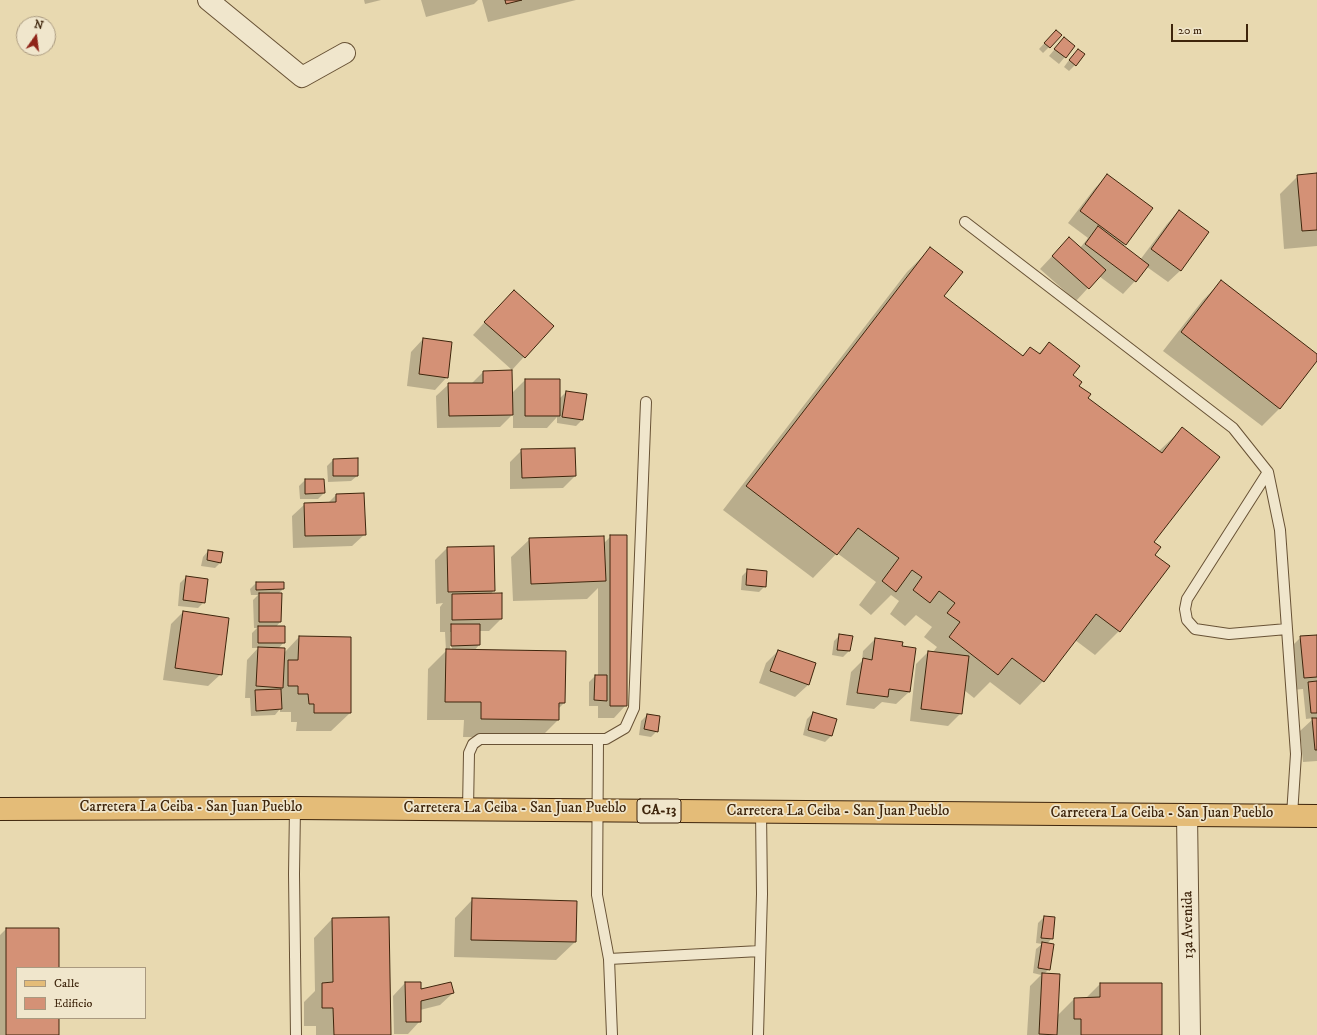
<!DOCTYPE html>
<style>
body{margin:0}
#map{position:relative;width:1317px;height:1035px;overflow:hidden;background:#e8d9b0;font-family:"IM FELL DW Pica",serif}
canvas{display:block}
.legend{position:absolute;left:16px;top:967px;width:130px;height:52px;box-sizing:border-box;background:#f0e6cc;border:1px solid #a9997f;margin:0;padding:5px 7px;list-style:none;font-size:12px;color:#3e250c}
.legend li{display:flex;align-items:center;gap:8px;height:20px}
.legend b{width:20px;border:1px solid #a9997f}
.north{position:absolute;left:16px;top:16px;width:40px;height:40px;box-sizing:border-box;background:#f0e6cc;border:1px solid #a9997f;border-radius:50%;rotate:14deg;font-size:11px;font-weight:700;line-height:16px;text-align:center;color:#3e250c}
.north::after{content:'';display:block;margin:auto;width:14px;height:18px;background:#8f2418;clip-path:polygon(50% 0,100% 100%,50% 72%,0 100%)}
.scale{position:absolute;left:1171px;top:24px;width:77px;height:18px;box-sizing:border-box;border:2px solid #3e250c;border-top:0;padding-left:5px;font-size:12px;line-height:14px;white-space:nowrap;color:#3e250c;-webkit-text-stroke:3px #f0e6cc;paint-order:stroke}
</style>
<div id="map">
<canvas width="1317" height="1035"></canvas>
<ul class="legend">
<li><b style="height:5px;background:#e4bc78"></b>Calle</li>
<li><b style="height:11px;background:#d49176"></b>Edificio</li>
</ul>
<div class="north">N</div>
<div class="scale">20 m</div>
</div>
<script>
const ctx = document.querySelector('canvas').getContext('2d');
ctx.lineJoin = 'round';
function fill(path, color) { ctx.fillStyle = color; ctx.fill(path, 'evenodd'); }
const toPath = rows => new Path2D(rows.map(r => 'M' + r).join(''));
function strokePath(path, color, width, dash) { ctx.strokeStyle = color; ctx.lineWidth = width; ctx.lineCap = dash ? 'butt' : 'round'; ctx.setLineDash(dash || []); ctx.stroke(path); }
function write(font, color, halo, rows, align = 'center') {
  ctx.font = font + ' "IM FELL DW Pica",serif'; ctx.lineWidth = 3.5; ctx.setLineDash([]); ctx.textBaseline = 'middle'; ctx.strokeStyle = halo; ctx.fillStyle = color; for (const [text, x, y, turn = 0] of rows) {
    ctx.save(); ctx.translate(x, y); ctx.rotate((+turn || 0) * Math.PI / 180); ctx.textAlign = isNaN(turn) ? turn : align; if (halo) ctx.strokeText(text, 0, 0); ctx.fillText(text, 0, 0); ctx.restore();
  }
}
const shadow = toPath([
 [364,0,381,0,365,4],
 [421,0,478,0,474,4,426,17],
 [482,0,576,0,488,22],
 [1050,37,1049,47,1043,53,1039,49],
 [1064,38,1074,46,1059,64,1049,56],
 [1072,56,1075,65,1069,71,1064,67],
 [1317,174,1317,246,1284,249,1280,194,1298,176],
 [1107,176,1125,244,1123,246,1140,260,1167,224,1179,211,1181,270,1168,282,1147,267,1135,281,1123,294,1099,276,1076,301,1040,269,1069,238,1080,248,1088,238,1068,223,1095,188],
 [930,249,943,296,1022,356,1030,348,1038,354,1049,343,1087,398,1158,452,1182,429,1153,542,1154,555,1169,566,1119,631,1095,655,1075,640,1043,681,1020,705,990,682,974,698,964,690,961,713,948,726,910,721,916,664,928,652,933,652,937,647,924,637,932,627,916,615,905,626,890,614,899,601,891,595,871,615,859,605,876,582,837,553,813,578,723,510,907,272],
 [1221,282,1317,355,1317,360,1280,408,1262,426,1163,351,1203,300],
 [502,303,552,326,512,370,473,335],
 [423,339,447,377,435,390,407,386,411,352],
 [483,372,512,393,525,380,559,399,566,392,582,420,576,426,557,423,557,417,547,428,513,428,513,414,500,427,437,428,436,396,449,384,471,384],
 [574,449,575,476,563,488,510,489,510,462,522,450],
 [333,460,357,476,351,481,328,482,327,466],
 [305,480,324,493,318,499,300,499,299,486],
 [363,494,365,534,352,546,293,548,292,516,305,504,328,503,336,495],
 [611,536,626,705,614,718,598,718,598,706,589,706,589,682,595,676,598,676,598,588,587,599,513,601,511,557,530,539,604,543],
 [447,548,494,590,491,594,501,619,489,631,479,631,479,645,474,651,564,703,558,709,558,720,540,738,463,737,464,720,427,720,428,669,446,651,445,632,440,632,440,607,443,603,436,604,435,560],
 [450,632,452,632,452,651,450,651],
 [208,551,221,562,215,568,201,566,203,557],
 [748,570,765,586,759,592,741,590,742,576],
 [186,577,204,602,198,608,178,606,180,583],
 [256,583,283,589,278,594,280,622,276,627,284,642,278,649,284,653,299,637,350,713,331,731,296,731,297,722,291,722,291,712,280,712,280,709,275,715,251,716,250,698,245,698,247,660,258,648,252,648,252,633,257,628,254,628,253,600,258,595,251,595,250,589],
 [183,612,221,674,208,686,163,680,171,624],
 [840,635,851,637,849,651,843,657,832,655,834,641],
 [1317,636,1317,761,1303,762,1300,731,1314,718,1306,719,1303,689,1292,690,1289,649,1301,637],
 [875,639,909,692,896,704,882,702,874,709,846,705,851,672,862,661,863,651],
 [778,651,815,664,808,685,795,697,759,683,766,663],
 [813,713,836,720,831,736,825,742,803,735,807,719],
 [647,715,657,731,651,737,639,735,641,721],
 [473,899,576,902,575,942,556,960,454,957,455,918],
 [1044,917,1052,938,1047,944,1049,969,1044,974,1057,1016,1074,999,1086,998,1100,984,1161,1035,1027,1035,1030,986,1041,975,1033,973,1036,949,1042,944,1036,943,1038,923],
 [332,919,390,1035,316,1035,316,1026,304,1026,304,1002,315,991,314,938],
 [6,929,58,968,17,968,17,1018,58,1018,58,1035,0,1035,0,935],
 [405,983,420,991,453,993,440,1005,420,1010,420,1021,408,1034,394,1034,393,996]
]);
const building = toPath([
 [505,0,522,0,506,4,505,0],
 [1056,30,1062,35,1050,48,1044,43,1056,30],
 [1064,37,1075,46,1066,58,1054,49,1064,37],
 [1078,49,1085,54,1076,66,1069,60,1078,49],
 [1317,173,1317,230,1302,231,1297,175,1317,173],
 [1107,174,1153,208,1126,245,1080,211,1107,174],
 [1179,210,1209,232,1181,271,1151,249,1179,210],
 [1098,226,1149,265,1136,282,1085,244,1098,226],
 [1069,237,1106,270,1089,289,1052,256,1069,237],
 [930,247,963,272,944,296,1023,356,1030,347,1040,354,1049,342,1080,366,1073,375,1082,382,1079,386,1091,394,1088,398,1162,453,1182,427,1220,457,1154,542,1161,547,1155,555,1170,566,1120,632,1096,614,1044,682,1012,658,998,675,949,637,960,622,947,613,955,603,939,591,930,603,913,590,922,577,912,570,896,592,882,581,899,558,858,528,837,555,746,486,930,247],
 [1221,280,1317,354,1317,361,1280,409,1181,332,1221,280],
 [514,290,554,326,525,358,484,322,514,290],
 [423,338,452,342,448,378,419,374,423,338],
 [512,370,513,415,449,416,448,383,483,383,483,371,512,370],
 [525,379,560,379,560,416,525,416,525,379],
 [566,391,587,394,583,420,562,417,566,391],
 [575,448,576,476,522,478,521,449,575,448],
 [358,458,358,476,333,476,333,459,358,458],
 [305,479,324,479,325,493,305,494,305,479],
 [364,493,366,535,305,536,304,503,336,502,336,494,364,493],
 [610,535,627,535,627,706,610,706,610,535],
 [604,536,606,581,531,584,529,538,604,536],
 [494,546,495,591,448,592,447,547,494,546],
 [208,550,223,552,221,563,207,560,208,550],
 [747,569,767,571,766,587,746,585,747,569],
 [186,576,208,579,205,603,183,600,186,576],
 [256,582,284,582,284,589,256,590,256,582],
 [259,593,282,593,281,622,259,622,259,593],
 [502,593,502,619,452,620,452,594,502,593],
 [183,611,229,618,222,675,175,668,183,611],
 [451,624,480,624,480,645,451,646,451,624],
 [258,626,285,626,285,643,258,643,258,626],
 [839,634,853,636,850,651,837,650,839,634],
 [1317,635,1317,677,1304,678,1300,636,1317,635],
 [299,636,351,637,351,713,314,713,314,704,309,704,308,694,298,694,298,686,288,686,288,660,298,660,299,636],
 [875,638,903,642,902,646,916,648,910,692,889,689,888,697,857,693,863,658,872,660,875,638],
 [258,647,285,648,283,688,256,686,258,647],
 [446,649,566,651,565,703,559,703,559,720,481,719,481,702,445,702,446,649],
 [778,650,816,663,809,685,770,671,778,650],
 [928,651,969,656,962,714,921,709,928,651],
 [595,675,607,675,607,701,594,700,595,675],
 [1317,681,1317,713,1311,713,1308,682,1317,681],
 [281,689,282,709,256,711,255,690,281,689],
 [813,712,837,719,832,736,808,730,813,712],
 [647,714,660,716,658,732,644,729,647,714],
 [1312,718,1317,718,1317,750,1315,750,1312,718],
 [472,898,577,901,576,942,471,940,472,898],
 [1044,916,1055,917,1053,939,1041,938,1044,916],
 [389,917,391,1035,334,1035,333,1008,322,1008,322,983,333,982,332,918,389,917],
 [6,928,59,928,59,968,17,968,17,1018,59,1018,59,1035,6,1035,6,928],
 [1042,942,1054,944,1050,970,1038,968,1042,942],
 [1042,973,1060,974,1057,1035,1039,1034,1042,973],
 [405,982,421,982,421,989,451,982,454,993,421,1001,421,1022,406,1022,405,982],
 [1100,983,1162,983,1162,1035,1081,1035,1081,1019,1074,1019,1074,998,1100,997,1100,983]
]);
const service = toPath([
 [965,222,1233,428,1268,472,1280,530,1287,629,1296,754,1292,815],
 [1268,472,1187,599,1185,609,1187,620,1195,629,1229,634,1287,629],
 [598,739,597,895,609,959,612,1035],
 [295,808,294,874,296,1035],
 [468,809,469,753,473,744,480,739,606,739,625,728,634,708,646,402],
 [609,959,760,951],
 [758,1035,762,894,761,811]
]);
const minor = toPath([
 [208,0,302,77,345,53],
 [1187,814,1190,1035]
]);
const primary = toPath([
 [0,809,295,808,1317,816]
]);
const shields = [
 [659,811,44]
];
const shieldNames = [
 ["CA-13",659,811]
];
const streetNames = [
 ["Carretera La Ceiba - San Juan Pueblo",191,808],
 ["Carretera La Ceiba - San Juan Pueblo",515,809],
 ["Carretera La Ceiba - San Juan Pueblo",838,812],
 ["Carretera La Ceiba - San Juan Pueblo",1162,814],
 ["13a Avenida",1189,925,-91]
];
fill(shadow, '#0003');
fill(building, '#d49176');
strokePath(building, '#3e250c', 1);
strokePath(service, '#685235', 12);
strokePath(minor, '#685235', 22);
strokePath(primary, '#3e250c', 24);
strokePath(service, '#f0e6cc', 10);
strokePath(minor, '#f0e6cc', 20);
strokePath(primary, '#e4bc78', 22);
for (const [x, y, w] of shields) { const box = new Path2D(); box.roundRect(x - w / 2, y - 12, w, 24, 3); ctx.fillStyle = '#f0e6cc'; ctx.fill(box); strokePath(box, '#3e250c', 1); }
write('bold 14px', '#3e250c', null, shieldNames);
write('15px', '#3e250c', '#f0e6cc', streetNames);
</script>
